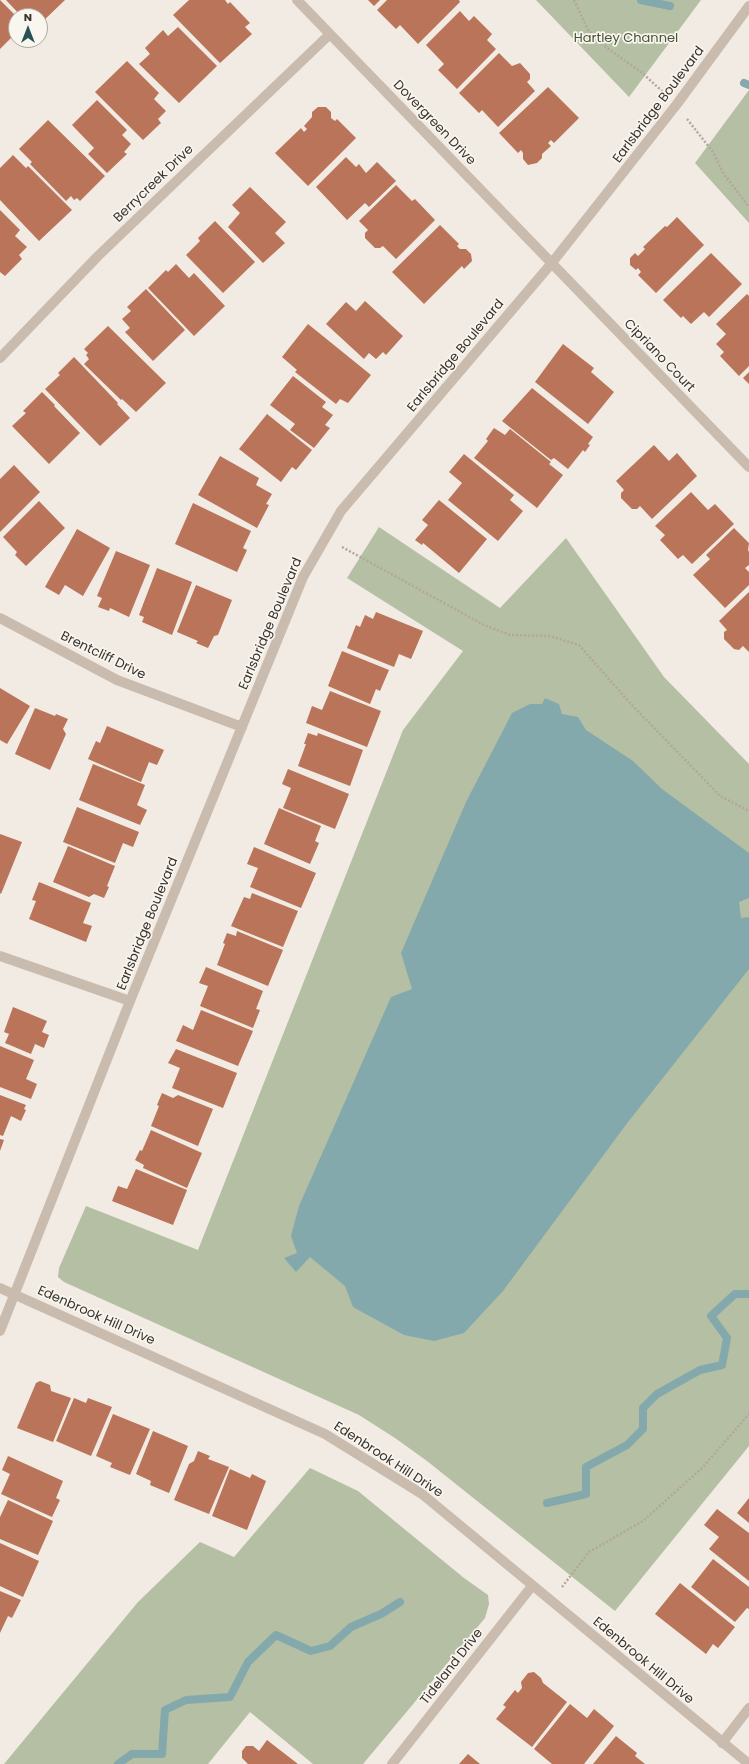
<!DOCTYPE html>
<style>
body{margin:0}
#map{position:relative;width:749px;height:1764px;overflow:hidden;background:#f1ebe3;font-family:Poppins,sans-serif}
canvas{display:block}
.north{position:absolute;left:8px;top:8px;width:40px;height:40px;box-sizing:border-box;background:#f9f5ef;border:1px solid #aca7a1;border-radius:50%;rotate:0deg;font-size:11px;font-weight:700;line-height:16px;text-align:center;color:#39312c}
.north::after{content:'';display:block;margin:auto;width:14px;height:18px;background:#265156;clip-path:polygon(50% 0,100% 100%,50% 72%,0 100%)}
</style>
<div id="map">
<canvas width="749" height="1764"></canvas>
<div class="north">N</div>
</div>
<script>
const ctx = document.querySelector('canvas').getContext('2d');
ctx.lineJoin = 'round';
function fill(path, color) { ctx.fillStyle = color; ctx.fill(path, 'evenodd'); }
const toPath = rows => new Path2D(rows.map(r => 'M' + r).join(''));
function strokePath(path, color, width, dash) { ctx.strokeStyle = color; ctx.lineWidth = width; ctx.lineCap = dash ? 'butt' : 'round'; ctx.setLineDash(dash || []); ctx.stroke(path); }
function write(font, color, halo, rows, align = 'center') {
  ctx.font = font + ' Poppins,sans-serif'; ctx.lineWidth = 3.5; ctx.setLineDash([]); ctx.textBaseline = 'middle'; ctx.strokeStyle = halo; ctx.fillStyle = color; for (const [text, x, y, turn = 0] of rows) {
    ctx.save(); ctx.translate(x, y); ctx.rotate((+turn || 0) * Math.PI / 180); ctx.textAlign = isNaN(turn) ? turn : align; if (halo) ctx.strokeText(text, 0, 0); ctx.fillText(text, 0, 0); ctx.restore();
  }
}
const green = toPath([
 [536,0,701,0,629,97],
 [749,90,749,223,695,163],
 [379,527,500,608,566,538,664,677,749,764,749,1446,615,1611,427,1461,395,1438,359,1415,64,1282,58,1277,59,1268,86,1206,198,1250,403,730,463,651,347,578],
 [310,1468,358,1491,464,1578,488,1595,489,1604,485,1618,363,1764,313,1764,250,1712,208,1764,4,1764,138,1602,200,1542,234,1557]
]);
const water = toPath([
 [545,698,559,704,562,714,578,717,586,730,633,761,662,789,749,853,749,898,739,902,741,918,749,917,749,969,628,1122,503,1291,464,1333,434,1341,404,1335,353,1307,345,1286,310,1257,296,1272,284,1258,297,1253,291,1236,299,1206,391,997,412,989,401,953,466,802,512,713,530,704,542,704]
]);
const stream = toPath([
 [641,0,670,6],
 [744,83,749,85],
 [547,1503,586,1494,586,1467,627,1445,643,1429,643,1408,657,1394,700,1370,722,1365,727,1338,711,1316,735,1294,749,1294],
 [118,1764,132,1754,162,1754,165,1710,186,1700,230,1697,248,1662,276,1635,311,1651,330,1646,351,1627,381,1614,400,1602]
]);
const building = toPath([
 [0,0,16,16,16,33,0,49],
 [6,0,65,0,40,24,40,16,21,16],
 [189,0,225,0,228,4,230,2,250,23,245,27,252,34,220,63,173,15],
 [368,0,380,0,374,6],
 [387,0,459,0,460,2,418,44,400,25,396,29,377,10],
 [460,11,469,21,474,16,492,34,487,40,496,49,457,89,438,70,444,64,426,45],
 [178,27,217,66,179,103,139,64,150,54,145,48,163,30,168,36],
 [499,53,512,66,520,63,530,74,530,79,527,82,535,91,498,127,482,110,479,113,459,93],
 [127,61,159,93,154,99,166,111,158,119,161,123,143,140,95,92],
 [548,87,579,118,554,143,551,140,548,143,551,146,542,154,542,158,537,163,528,165,523,159,523,153,521,150,518,153,499,133],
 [97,100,127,130,122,135,131,144,124,152,127,154,107,173,88,154,94,148,72,125],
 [318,107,326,107,331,112,331,118,335,121,337,119,356,138,308,186,275,153,301,128,304,132,307,129,304,126,312,117,312,112],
 [48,120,105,176,80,201,77,198,74,200,71,196,66,201,30,164,32,162,19,149],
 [13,155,26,168,28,166,72,210,39,241,0,200,0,168],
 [346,157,356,167,359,164,366,173,377,162,396,181,369,207,365,203,347,220,316,187],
 [396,185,412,201,415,199,435,220,396,259,383,246,380,248,375,248,365,238,365,233,368,230,359,221],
 [250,187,286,222,275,233,285,243,263,263,228,227,240,213,232,205],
 [0,210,20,230,15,236,27,247,19,255,22,259,5,276,0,272],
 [677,217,704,245,656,293,638,275,641,272,638,268,636,270,630,265,630,258,635,253,638,256,645,249,643,247,665,226,667,227],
 [215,221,255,262,223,293,186,255,200,241,198,238],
 [440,225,459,244,457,246,460,249,466,249,471,254,472,261,464,269,462,266,424,304,392,272],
 [711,253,742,284,709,317,704,312,691,324,683,316,681,318,663,300],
 [176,264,189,278,194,273,225,306,194,336,148,288,166,270,168,272],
 [146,289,185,330,153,361,125,332,130,328,122,319,131,311,127,307],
 [747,294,749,296,749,366,739,376,720,356,724,352,716,344,726,334,716,324],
 [365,301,403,336,386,355,383,352,376,359,369,353,364,359,326,324,346,302,356,311],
 [308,324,371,375,348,403,340,399,336,404,295,372,297,370,282,357],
 [108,326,166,383,136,412,122,399,121,400,84,364,89,359,86,355,88,353,84,349],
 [563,344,594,368,591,372,614,392,588,424,535,382],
 [74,357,118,403,117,404,130,418,100,446,45,389,60,375,58,373],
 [749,372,749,384,743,378],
 [293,376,326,402,322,407,333,415,325,425,330,428,314,448,290,430,295,424,270,405],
 [532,388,593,437,588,444,590,445,585,452,583,450,568,469,554,458,551,460,502,421],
 [42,392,55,405,54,406,80,433,49,464,12,426,26,413,23,411],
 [267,414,312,450,296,470,292,467,281,482,239,449],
 [494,428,505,435,510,429,551,462,549,464,563,475,537,508,474,458,488,441,486,439],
 [654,445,669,461,677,453,697,476,652,519,640,506,637,509,632,509,621,498,621,493,624,490,616,481],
 [464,454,514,495,510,500,523,511,498,541,448,500,462,483,449,472],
 [220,456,259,478,256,485,272,494,266,504,269,505,257,528,198,495],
 [14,465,40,492,0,532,0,479],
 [691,492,708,510,715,504,734,524,692,564,683,555,678,559,660,540,665,535,655,526],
 [439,500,487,539,459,573,423,543,422,545,415,540,428,525,422,520],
 [39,501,65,528,26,566,15,555,17,552,3,537],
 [193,503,251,531,243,548,247,550,237,572,175,544],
 [734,528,749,543,748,550,749,552,749,565,745,568,749,572,749,585,725,608,693,575,710,559,706,555],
 [77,529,110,548,83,596,65,585,59,595,45,587],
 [116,551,150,565,129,617,110,608,109,611,98,607,102,598,97,596],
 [157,568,192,582,172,635,142,622,144,617,139,615],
 [196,585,232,600,218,635,214,636,208,648,196,643,198,641,177,632],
 [749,592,749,652,743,646,739,650,734,649,724,639,724,632,727,630,719,621],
 [376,612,423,631,411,659,399,654,394,667,347,648,356,625,360,627,365,615,373,619],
 [342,651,389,670,380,691,376,689,370,704,328,686],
 [0,688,30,706,7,744,0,740],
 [330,691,381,711,367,747,306,723,312,706,322,710],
 [35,708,55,716,56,714,68,719,63,729,66,734,50,770,15,754],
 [107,726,164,750,157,765,149,762,141,782,88,759,96,741,100,743],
 [308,733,317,736,318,733,363,750,350,786,298,766,306,744,304,744],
 [93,764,145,785,137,805,147,810,140,825,79,800],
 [288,769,349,794,335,829,283,808,291,788,282,784],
 [77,807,139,832,133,847,123,843,115,863,63,842],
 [279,808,321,826,315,841,319,843,310,864,264,844],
 [0,834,22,842,1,894,0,893],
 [68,846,115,866,107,886,109,887,104,898,94,894,89,897,53,882],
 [254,847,316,873,301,908,250,887,258,868,247,864],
 [39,882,91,903,83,923,92,926,86,942,29,919,36,901,32,900],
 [252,893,298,911,283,947,231,926,244,897,250,899],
 [237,931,283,950,268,986,217,965,225,944,223,943,227,933,236,936],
 [206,967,263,991,256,1009,260,1010,253,1028,200,1006,208,986,199,983],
 [13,1007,47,1021,42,1032,49,1035,44,1048,35,1044,31,1054,5,1043,9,1034,4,1032],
 [201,1010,253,1031,238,1066,176,1041,183,1025,193,1030],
 [0,1046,34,1060,26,1079,37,1084,31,1099,0,1087],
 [176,1049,237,1073,223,1108,172,1088,180,1068,168,1063],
 [162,1093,173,1098,178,1095,213,1109,198,1146,151,1126,159,1106,157,1105],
 [0,1095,26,1105,24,1109,26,1110,21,1121,11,1116,3,1136,0,1135],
 [151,1130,202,1153,187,1188,143,1168,144,1165,135,1160,140,1150,142,1151],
 [0,1139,4,1140,0,1151],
 [136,1169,187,1190,173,1225,112,1201,118,1186,127,1189],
 [40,1381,50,1385,51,1391,71,1398,53,1442,17,1428,36,1383],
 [74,1398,86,1403,88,1398,112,1407,91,1456,56,1441],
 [113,1414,150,1429,130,1475,110,1467,112,1463,96,1456],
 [153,1431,188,1446,169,1493,150,1485,151,1481,136,1474],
 [198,1451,210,1456,208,1459,229,1467,209,1514,174,1500,189,1464,194,1461],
 [8,1456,63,1481,56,1498,60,1500,52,1517,1,1494,10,1474,2,1470],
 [230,1469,250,1478,252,1474,266,1481,247,1530,212,1516],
 [749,1498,749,1523,737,1513],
 [8,1500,53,1521,38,1555,0,1539,0,1517],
 [717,1509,749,1533,749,1581,709,1549,719,1537,704,1525],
 [0,1543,39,1561,23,1597,0,1586],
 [713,1559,749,1587,749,1609,747,1608,735,1622,691,1587],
 [680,1583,735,1627,718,1648,713,1644,706,1654,655,1614],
 [0,1591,21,1600,12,1618,8,1616,0,1633],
 [534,1672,541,1678,543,1683,567,1702,532,1747,496,1719,506,1707,503,1705,515,1690,518,1693,522,1688,521,1682,528,1673],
 [570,1704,587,1718,594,1709,614,1726,584,1764,552,1764,534,1749],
 [616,1736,637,1753,635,1756,645,1764,593,1764],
 [267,1740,298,1764,248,1764,242,1758,242,1751,246,1746,253,1746,259,1751],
 [468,1754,480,1764,459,1764]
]);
const path = toPath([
 [574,0,588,30,607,48,641,72,663,92],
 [687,119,713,152,723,173,749,207],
 [342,547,484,625,510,635,550,636,579,645,629,702,720,796,749,811],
 [562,1587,589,1552,643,1521,703,1467,749,1414]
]);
const minor = toPath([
 [297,0,749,467],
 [0,358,98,256,330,34],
 [0,618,117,680,242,727],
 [0,956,130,1001],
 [722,1743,749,1708],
 [392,1764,532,1586]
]);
const tertiary = toPath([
 [0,1288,325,1434,422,1494,749,1764],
 [0,1331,130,1001,303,577,341,511,551,264,677,104,749,6]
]);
const parkNames = [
 ["Hartley Channel",626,39]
];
const streetNames = [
 ["Earlsbridge Boulevard",659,105,-53],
 ["Dovergreen Drive",434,123,46],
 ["Berrycreek Drive",154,184,-44],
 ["Earlsbridge Boulevard",456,356,-50],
 ["Cipriano Court",659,356,46],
 ["Earlsbridge Boulevard",271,624,-67],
 ["Brentcliff Drive",103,656,26],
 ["Earlsbridge Boulevard",148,924,-68],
 ["Edenbrook Hill Drive",96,1316,24],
 ["Edenbrook Hill Drive",388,1460,33],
 ["Edenbrook Hill Drive",643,1661,40],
 ["Tideland Drive",452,1667,-52]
];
fill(green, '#b5bfa4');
fill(water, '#84a9ac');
strokePath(stream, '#84a9ac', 8);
fill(building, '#b97459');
strokePath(path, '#b4a69a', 2.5, [2, 2]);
strokePath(minor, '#c9bcaf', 10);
strokePath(tertiary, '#c9bcaf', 10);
write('13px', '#475433', '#f9f5ef', parkNames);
write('13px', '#39312c', '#f9f5ef', streetNames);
</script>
